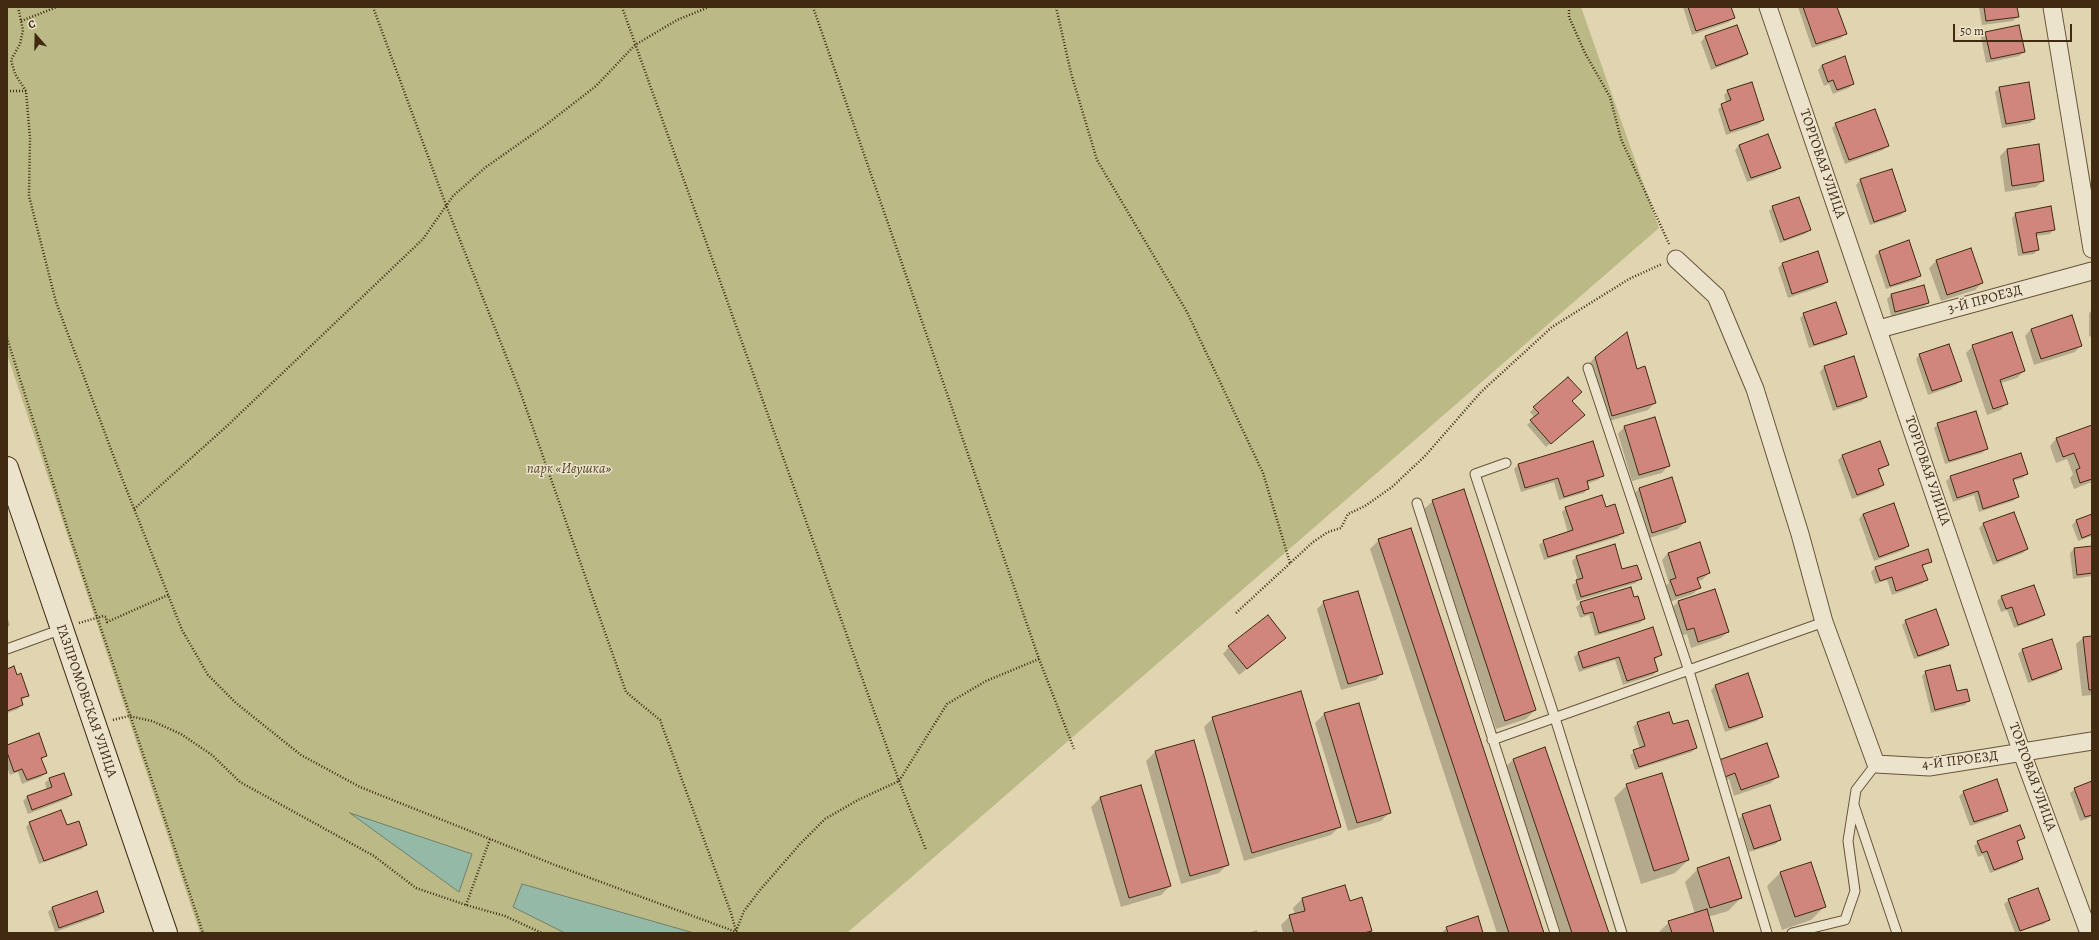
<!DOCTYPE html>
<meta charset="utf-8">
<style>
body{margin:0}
#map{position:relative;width:2099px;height:940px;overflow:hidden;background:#e1d4b1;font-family:Alegreya,serif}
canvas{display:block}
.frame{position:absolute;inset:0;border:8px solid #402a12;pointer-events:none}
.north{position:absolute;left:16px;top:16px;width:40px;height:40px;-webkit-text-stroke:3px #ece3cc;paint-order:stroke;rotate:340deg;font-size:11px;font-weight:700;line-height:16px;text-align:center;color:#402a12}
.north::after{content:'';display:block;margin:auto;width:14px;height:18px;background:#402a12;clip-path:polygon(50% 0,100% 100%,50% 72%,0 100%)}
.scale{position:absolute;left:1953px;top:24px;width:119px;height:18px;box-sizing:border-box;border:2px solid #402a12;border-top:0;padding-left:5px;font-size:12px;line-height:14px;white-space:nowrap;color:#402a12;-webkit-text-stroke:3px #ece3cc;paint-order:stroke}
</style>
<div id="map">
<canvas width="2099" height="940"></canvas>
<div class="frame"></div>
<div class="north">С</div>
<div class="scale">50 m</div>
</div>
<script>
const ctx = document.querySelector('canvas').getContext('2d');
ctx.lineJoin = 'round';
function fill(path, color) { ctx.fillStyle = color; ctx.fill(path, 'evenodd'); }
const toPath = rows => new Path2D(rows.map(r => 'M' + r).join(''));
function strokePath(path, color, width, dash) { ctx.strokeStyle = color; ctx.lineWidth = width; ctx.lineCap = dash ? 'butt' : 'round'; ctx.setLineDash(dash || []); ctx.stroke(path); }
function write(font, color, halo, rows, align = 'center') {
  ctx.font = font + ' Alegreya,serif'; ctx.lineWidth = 3; ctx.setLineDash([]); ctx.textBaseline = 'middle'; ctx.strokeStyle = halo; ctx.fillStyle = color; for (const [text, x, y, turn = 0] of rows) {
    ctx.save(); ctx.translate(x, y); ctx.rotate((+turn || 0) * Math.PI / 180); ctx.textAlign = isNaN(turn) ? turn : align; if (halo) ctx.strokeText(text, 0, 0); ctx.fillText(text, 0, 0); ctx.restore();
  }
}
const green = toPath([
 [7,7,1581,7,1659,228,847,933,200,933,7,354]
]);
const water = toPath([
 [350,813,472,854,459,892,350,813],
 [522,884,694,933,565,933,513,907,522,884]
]);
const shadow = toPath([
 [1683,7,1730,7,1734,17,1729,22,1692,35],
 [1798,7,1836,7,1846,33,1841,38,1812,48],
 [1979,7,2016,7,2018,16,2013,21,1982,25],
 [1736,26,1747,54,1742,58,1711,70,1701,42,1705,37],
 [1985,33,2024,52,2019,56,1986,63,1981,37],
 [1822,65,1853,84,1849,88,1833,94,1829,84,1824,86,1818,70],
 [2000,88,2034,119,2030,123,2002,128,1995,92],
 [1728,91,1763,120,1759,124,1726,135,1718,109,1726,103,1724,95],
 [1836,124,1887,146,1883,150,1845,164,1832,128],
 [1739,145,1780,167,1775,172,1747,182,1735,150],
 [2007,149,2043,181,2036,187,2005,192,2000,156],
 [1892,170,1905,211,1901,215,1870,225,1856,185,1860,180],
 [1773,207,1810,230,1805,234,1780,243,1769,211],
 [2016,214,2054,229,2050,234,2036,236,2038,249,2034,254,2018,256,2012,218],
 [1909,242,1920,275,1916,280,1886,289,1875,256,1879,252],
 [1970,250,1982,283,1975,290,1941,301,1929,268,1936,261],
 [1782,264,1827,282,1823,286,1788,298,1778,268],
 [1923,286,1928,303,1923,307,1891,316,1887,299,1891,295],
 [2092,310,2092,337,2089,336,2089,313],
 [1804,314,1846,334,1841,338,1809,348,1800,318],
 [2031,329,2081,345,2075,352,2034,365,2025,336],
 [1973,346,2024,371,2017,378,2001,383,2007,403,2001,410,1987,415,1966,353],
 [1920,354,1960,381,1956,385,1928,395,1916,359],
 [1595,357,1637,370,1655,403,1648,410,1606,422,1589,364],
 [1854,358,1866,397,1862,401,1833,411,1820,372,1824,367],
 [1534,408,1579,419,1546,447,1527,425,1535,418,1530,412],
 [1654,418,1668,466,1662,473,1632,481,1618,434,1624,427],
 [1938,424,1987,448,1982,453,1945,464,1934,428],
 [2092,426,2092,482,2074,489,2070,478,2073,474,2067,459,2056,463,2050,446,2056,439],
 [1592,442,1603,475,1598,480,1586,484,1588,488,1584,493,1559,500,1554,482,1521,492,1514,469,1518,465],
 [1842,456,1888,465,1878,471,1883,485,1879,489,1852,499,1838,460],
 [2027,473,2023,478,2012,481,2018,497,2013,501,1979,512,1974,495,1953,502,1946,481,1951,477],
 [1672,479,1685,522,1678,529,1646,539,1632,495,1639,489],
 [1433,501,1535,710,1526,719,1496,729,1424,509],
 [1566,508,1605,508,1623,532,1618,537,1544,560,1539,545,1544,541,1568,533,1562,512],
 [2014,513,2027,549,2023,553,1993,565,1979,528,1983,524],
 [1863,514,1908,546,1904,550,1874,561,1859,519],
 [2092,515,2092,536,2078,541,2072,525,2076,521],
 [1379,540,1543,933,1497,933,1370,549],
 [2092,547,2092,576,2073,579,2070,553,2074,549],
 [1668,553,1709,573,1702,580,1697,581,1699,588,1693,594,1669,602,1664,587,1669,583,1662,560],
 [1576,557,1622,570,1640,579,1636,583,1577,601,1572,585,1578,581,1572,561],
 [1931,561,1922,567,1926,580,1922,584,1892,595,1887,580,1875,584,1871,572,1875,568],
 [1714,590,1728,632,1721,638,1691,648,1687,634,1680,636,1671,608,1678,602],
 [2002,597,2044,615,2039,619,2014,628,2007,610,2001,612,1997,601],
 [1324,602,1382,673,1376,680,1341,690,1317,609],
 [1581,603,1644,619,1640,623,1595,636,1589,615,1580,618,1576,607],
 [7,616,10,625,7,628],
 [1906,621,1948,644,1944,649,1914,659,1902,625],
 [2092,637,2092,695,2082,696,2076,644,2083,638],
 [2051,640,2061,669,2057,673,2028,683,2018,654,2022,650],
 [1278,644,1239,675,1223,654,1229,647],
 [1578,653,1661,655,1654,660,1657,671,1653,675,1623,685,1615,660,1579,672,1574,657],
 [7,670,16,676,28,695,21,701,22,704,18,709,7,713],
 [1926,672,1957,692,1969,700,1965,705,1931,713,1922,676],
 [1715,686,1762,716,1757,721,1725,732,1711,690],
 [1668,713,1672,726,1696,748,1692,752,1635,770,1630,755,1640,749,1633,727,1637,723],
 [1324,714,1390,812,1381,821,1348,831,1315,723],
 [1213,718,1340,826,1331,835,1244,861,1204,727],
 [7,746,46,755,41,760,46,773,41,777,22,784,18,772,10,775,7,767],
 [1545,748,1608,933,1561,933,1504,768,1513,760],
 [1155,752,1228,864,1219,873,1181,884,1146,761],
 [1713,767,1777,777,1771,783,1734,796,1729,779,1719,783],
 [63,774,71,795,67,799,28,814,23,801,27,797,47,790,45,783,49,779],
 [2092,783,2092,817,2080,821,2070,793,2075,789],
 [1627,785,1688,860,1675,873,1641,884,1614,798],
 [1964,792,2007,810,2002,815,1970,826,1959,796],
 [1100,798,1170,886,1161,895,1121,907,1091,807],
 [1743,815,1780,839,1776,844,1749,852,1739,819],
 [30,823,66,827,86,844,82,849,39,864,26,827],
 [2023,838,2016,843,2022,858,2018,863,1990,873,1983,855,1978,857,1974,846,1978,842],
 [1810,863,1825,906,1811,920,1782,930,1767,886,1780,873],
 [1698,869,1741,898,1728,911,1708,917,1713,933,1658,933,1669,922,1695,914,1685,882],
 [1344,887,1349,902,1371,930,1368,933,1283,933,1281,925,1290,916,1295,915,1293,908,1302,899],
 [96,892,103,912,99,916,55,932,48,912,52,908],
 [2009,900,2048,920,2044,924,2015,933,2004,904],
 [1447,928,1482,933,1441,933],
 [1257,930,1258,933,1247,933]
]);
const building = toPath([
 [1688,7,1731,7,1735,18,1696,31,1688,7],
 [1803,7,1837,7,1847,34,1816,44,1803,7],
 [1984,7,2017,7,2019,17,1986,21,1984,7],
 [1737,25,1748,54,1716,66,1705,36,1737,25],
 [2019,25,2025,52,1991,59,1985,32,2019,25],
 [1845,56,1854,84,1837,90,1833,80,1828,82,1822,65,1845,56],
 [1752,82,1764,120,1730,131,1721,104,1731,100,1727,90,1752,82],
 [2029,82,2035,119,2006,124,1999,87,2029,82],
 [1875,109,1889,146,1849,160,1835,123,1875,109],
 [1768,134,1781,168,1751,178,1739,145,1768,134],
 [2039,144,2044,181,2012,186,2007,149,2039,144],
 [1892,169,1906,211,1874,222,1860,179,1892,169],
 [1799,197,1811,230,1784,240,1772,206,1799,197],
 [2051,206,2055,230,2036,233,2039,250,2023,253,2015,213,2051,206],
 [1909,240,1921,276,1890,286,1879,251,1909,240],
 [1971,248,1983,283,1947,295,1936,260,1971,248],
 [1818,251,1828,282,1792,294,1782,263,1818,251],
 [1924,285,1929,303,1895,312,1891,294,1924,285],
 [1836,302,1847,334,1814,345,1803,313,1836,302],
 [2072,315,2082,346,2041,359,2031,329,2072,315],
 [1627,332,1637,369,1645,366,1656,403,1612,416,1595,357,1627,332],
 [2012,332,2025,371,2000,380,2008,404,1993,409,1972,345,2012,332],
 [1949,344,1962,381,1932,391,1919,354,1949,344],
 [1854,356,1867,397,1837,407,1824,366,1854,356],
 [1568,377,1582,392,1572,401,1585,415,1551,444,1530,420,1539,413,1533,407,1568,377],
 [1976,411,1988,449,1949,461,1937,423,1976,411],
 [1655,417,1670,466,1639,475,1624,426,1655,417],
 [2092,425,2092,479,2080,483,2076,470,2080,468,2074,453,2063,457,2056,438,2092,425],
 [1593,441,1604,476,1587,481,1589,489,1564,497,1558,478,1525,488,1518,464,1593,441],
 [1880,441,1889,465,1878,469,1884,485,1857,495,1842,455,1880,441],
 [2021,453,2028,474,2013,479,2019,497,1983,509,1978,491,1957,498,1950,476,2021,453],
 [1672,477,1686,522,1652,533,1639,488,1672,477],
 [1464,489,1536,710,1505,721,1432,500,1464,489],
 [1602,495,1606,507,1615,504,1624,533,1548,557,1543,540,1573,530,1565,507,1602,495],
 [1894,503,1909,546,1879,557,1863,514,1894,503],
 [2014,512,2028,549,1997,561,1983,523,2014,512],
 [2092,514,2092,534,2082,538,2076,520,2092,514],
 [1411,528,1544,933,1509,933,1378,539,1411,528],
 [1700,542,1710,573,1697,578,1701,588,1676,596,1670,580,1676,578,1668,553,1700,542],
 [1615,544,1622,569,1637,565,1642,579,1581,597,1576,580,1583,578,1576,556,1615,544],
 [2092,546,2092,573,2077,575,2074,548,2092,546],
 [1928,549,1932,562,1922,565,1928,580,1896,591,1892,577,1880,581,1875,567,1928,549],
 [2034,585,2045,615,2018,625,2012,607,2006,609,2001,596,2034,585],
 [1631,587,1634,597,1638,596,1645,619,1599,633,1593,612,1584,614,1580,602,1631,587],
 [1715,589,1729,632,1698,642,1694,628,1687,630,1678,601,1715,589],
 [1358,591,1383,674,1348,684,1323,601,1358,591],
 [1936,609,1949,645,1918,656,1905,620,1936,609],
 [1268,615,1286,638,1247,669,1228,646,1268,615],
 [1653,627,1662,655,1654,658,1658,671,1627,681,1619,657,1583,668,1578,652,1653,627],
 [2092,636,2092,690,2089,690,2083,637,2092,636],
 [2052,639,2062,669,2032,680,2022,649,2052,639],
 [1950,665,1957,691,1967,689,1970,701,1935,710,1925,671,1950,665],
 [14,666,17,675,21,673,29,696,21,698,23,705,7,711,7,669,14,666],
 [1748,673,1763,717,1729,728,1715,685,1748,673],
 [1301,691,1341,827,1252,853,1212,717,1301,691],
 [1359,703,1391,813,1357,823,1324,713,1359,703],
 [1669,712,1673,724,1688,720,1697,748,1639,767,1633,750,1645,746,1637,722,1669,712],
 [39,733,47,756,41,758,47,773,27,780,22,769,14,772,7,752,7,745,39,733],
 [1194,740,1229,865,1190,876,1155,751,1194,740],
 [1767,743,1779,777,1741,790,1735,773,1725,777,1719,760,1767,743],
 [1545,747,1609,933,1572,933,1513,759,1545,747],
 [64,773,72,795,32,810,27,796,52,787,49,778,64,773],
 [1662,773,1689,860,1654,871,1626,784,1662,773],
 [1997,779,2008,811,1974,822,1963,791,1997,779],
 [2092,781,2092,815,2085,817,2074,788,2092,781],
 [1141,785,1171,886,1129,898,1100,797,1141,785],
 [1770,805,1781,840,1754,849,1742,814,1770,805],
 [61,810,67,825,79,821,87,845,44,861,29,822,61,810],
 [2020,825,2025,838,2017,841,2023,859,1994,870,1987,851,1982,853,1977,841,2020,825],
 [1729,857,1742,898,1710,908,1697,868,1729,857],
 [1811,862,1826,907,1795,917,1780,872,1811,862],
 [1345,885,1350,901,1362,897,1372,931,1364,933,1294,933,1289,915,1305,911,1302,898,1345,885],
 [2038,888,2050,920,2020,931,2008,899,2038,888],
 [97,891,104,912,59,928,52,907,97,891],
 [1707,909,1714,933,1672,933,1668,921,1707,909],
 [1478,916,1483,933,1448,933,1446,927,1478,916]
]);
const path = toPath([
 [18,7,23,30,20,44,11,60,15,74,26,91],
 [373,7,446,205,520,391,626,692,660,720,731,913,736,931],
 [622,7,899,781,926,850],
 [813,7,1039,659,1074,749],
 [1056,7,1071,73,1097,160,1187,312,1263,473,1290,563],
 [1569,7,1569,17,1585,53,1610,97,1621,139,1670,246],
 [21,21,57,7],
 [7,91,26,91,30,138,29,196,56,302,118,468,182,630,208,675,236,703,301,755,360,787,555,865,739,933],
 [7,338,67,527,203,933],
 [134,509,227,426,423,239,453,196,486,167,543,127,596,86,635,45,677,20,709,7],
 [1236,613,1313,542,1328,532,1341,528,1348,514,1365,506,1392,487,1425,456,1481,392,1552,327,1629,279,1662,264],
 [79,623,103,616,106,617,107,622,168,595],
 [113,720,129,716,152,721,181,734,212,755,240,782,374,856,416,888,466,905,505,916,542,933],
 [466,905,490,839],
 [736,931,744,911,760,890,800,844,825,819,858,800,899,781,947,704,986,681,1039,659]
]);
const lane = toPath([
 [1588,368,1689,671,1767,933],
 [1506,463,1475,474,1555,718,1622,933],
 [1417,503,1555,933],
 [7,649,62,629],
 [1492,740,1824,622],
 [1854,805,1897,933],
 [1792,933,1845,920,1855,891,1848,841,1856,790,1876,764]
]);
const street = toPath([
 [1768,7,2022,753,2089,933],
 [2052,7,2092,249],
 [1676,259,1716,296,1755,389,1800,534,1824,622,1876,764,1929,767,2092,741],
 [1879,329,2092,271]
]);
const secondary = toPath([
 [7,468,166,933]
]);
const streetNames = [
 ["ТОРГОВАЯ УЛИЦА",1822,164,71],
 ["3-Й ПРОЕЗД",1985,300,-15],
 ["ТОРГОВАЯ УЛИЦА",1927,471,71],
 ["ГАЗПРОМОВСКАЯ УЛИЦА",86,701,71],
 ["4-Й ПРОЕЗД",1960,761,-7],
 ["ТОРГОВАЯ УЛИЦА",2032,777,70]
];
const parkNames = [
 ["парк «Ивушка»",569,470]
];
fill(green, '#bbba86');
fill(water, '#95b9a7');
strokePath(water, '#73806b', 1);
fill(shadow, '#0003');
fill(building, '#d1867d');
strokePath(building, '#402a12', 1);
strokePath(lane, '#68543a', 11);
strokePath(street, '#68543a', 19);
strokePath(secondary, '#402a12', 24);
strokePath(path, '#402a12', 2.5, [1, 2]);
strokePath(lane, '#ece3cc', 9);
strokePath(street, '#ece3cc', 17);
strokePath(secondary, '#ece3cc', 22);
write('14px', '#402a12', '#ece3cc', streetNames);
write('italic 14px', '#594729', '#ece3cc', parkNames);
</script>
